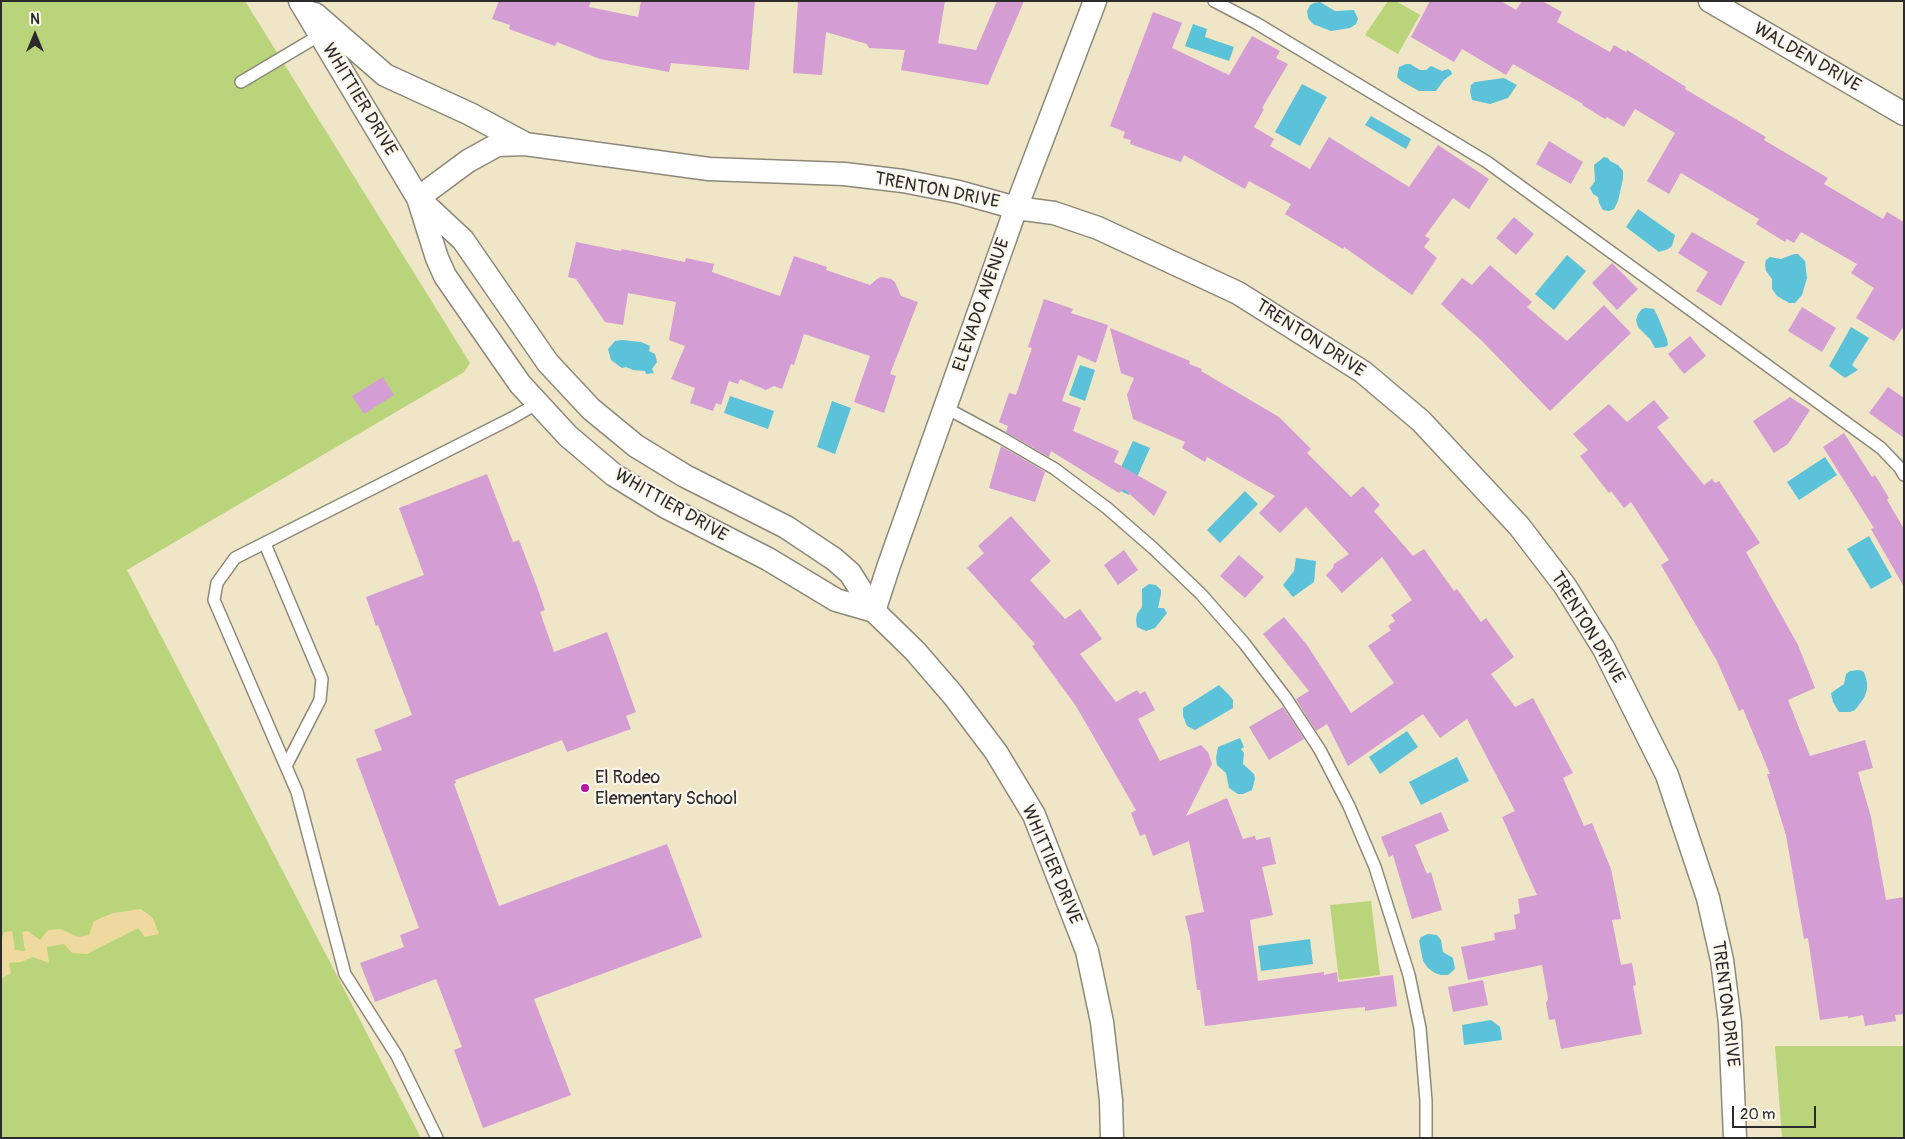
<!DOCTYPE html>
<style>
body{margin:0}
#map{position:relative;width:1905px;height:1139px;overflow:hidden;background:#efe5c7;font-family:Pangolin,sans-serif}
canvas{display:block}
.frame{position:absolute;inset:0;border:2px solid #2b2b2b;pointer-events:none}
.north{position:absolute;left:10px;top:10px;width:50px;height:50px;-webkit-text-stroke:4px #fbf7ec;paint-order:stroke;rotate:0deg;font-size:14px;font-weight:700;line-height:20px;text-align:center;color:#2b2b2b}
.north::after{content:'';display:block;margin:auto;width:18px;height:22px;background:#2b2b2b;clip-path:polygon(50% 0,100% 100%,50% 72%,0 100%)}
.scale{position:absolute;left:1732px;top:1106px;width:84px;height:22px;box-sizing:border-box;border:2px solid #2b2b2b;border-top:0;padding-left:6px;font-size:15px;line-height:18px;white-space:nowrap;color:#2b2b2b;-webkit-text-stroke:4px #fbf7ec;paint-order:stroke}
</style>
<div id="map">
<canvas width="1905" height="1139"></canvas>
<div class="frame"></div>
<div class="north">N</div>
<div class="scale">20 m</div>
</div>
<script>
const ctx = document.querySelector('canvas').getContext('2d');
ctx.lineJoin = 'round';
function fill(path, color) { ctx.fillStyle = color; ctx.fill(path, 'evenodd'); }
const toPath = rows => new Path2D(rows.map(r => 'M' + r).join(''));
function strokePath(path, color, width, dash) { ctx.strokeStyle = color; ctx.lineWidth = width; ctx.lineCap = dash ? 'butt' : 'round'; ctx.setLineDash(dash || []); ctx.stroke(path); }
function write(font, color, halo, rows, align = 'center') {
  ctx.font = font + ' Pangolin,sans-serif'; ctx.lineWidth = 4.5; ctx.setLineDash([]); ctx.textBaseline = 'middle'; ctx.strokeStyle = halo; ctx.fillStyle = color; for (const [text, x, y, turn = 0] of rows) {
    ctx.save(); ctx.translate(x, y); ctx.rotate((+turn || 0) * Math.PI / 180); ctx.textAlign = isNaN(turn) ? turn : align; if (halo) ctx.strokeText(text, 0, 0); ctx.fillText(text, 0, 0); ctx.restore();
  }
}
const green = toPath([
 [1,1,245,1,470,363,464,372,127,570,421,1138,1,1138],
 [1388,1,1396,1,1420,15,1398,54,1365,35],
 [1371,901,1380,975,1339,980,1330,905],
 [1775,1046,1904,1046,1904,1138,1782,1138]
]);
const sand = toPath([
 [141,909,153,918,159,934,145,937,138,928,87,954,72,953,64,944,47,947,49,963,33,957,21,962,9,963,11,973,1,979,1,941,4,932,12,931,15,950,25,951,22,932,28,931,40,940,48,930,61,929,78,937,89,935,94,921,113,913]
]);
const water = toPath([
 [1320,2,1335,11,1354,10,1358,19,1356,24,1350,28,1331,31,1313,24,1308,18,1307,11,1310,5,1314,3],
 [1193,24,1207,29,1205,37,1234,47,1229,61,1185,46],
 [1406,64,1410,64,1420,70,1426,70,1431,66,1442,71,1448,69,1451,71,1452,74,1444,80,1436,91,1419,91,1401,81,1397,77,1399,67],
 [1504,78,1517,85,1508,98,1490,104,1472,100,1470,91,1471,85,1475,82],
 [1302,84,1327,97,1300,146,1275,132],
 [1371,116,1411,139,1406,149,1365,125],
 [1604,157,1608,158,1610,161,1618,165,1623,171,1623,179,1618,201,1614,209,1609,211,1603,210,1599,203,1598,197,1593,194,1590,188,1595,181,1594,165],
 [1638,209,1675,235,1672,246,1668,249,1659,252,1626,227],
 [1794,254,1798,254,1805,261,1807,278,1802,295,1795,303,1789,303,1777,296,1772,289,1772,279,1766,271,1765,265,1766,260,1770,257,1781,259],
 [1567,255,1586,271,1554,310,1535,294],
 [1646,308,1654,309,1658,317,1667,339,1668,345,1665,347,1655,348,1650,339,1638,327,1636,320,1638,314,1642,309],
 [1851,327,1869,338,1852,365,1858,370,1845,378,1829,366],
 [622,340,641,342,650,346,649,351,655,354,657,362,652,369,654,373,646,374,645,371,633,370,626,367,622,368,611,360,608,349,615,341],
 [1080,365,1095,370,1085,401,1069,395],
 [730,396,774,411,768,429,724,413],
 [832,401,851,408,835,454,817,447],
 [1133,441,1150,448,1129,495,1112,487],
 [1825,457,1837,475,1799,500,1787,482],
 [1245,491,1258,504,1220,543,1207,530],
 [1869,536,1892,577,1871,589,1847,549],
 [1296,558,1316,561,1314,582,1293,597,1283,585,1294,571],
 [1149,584,1156,585,1161,590,1161,594,1158,608,1164,608,1167,613,1155,628,1146,631,1137,627,1136,620,1137,614,1142,607,1142,589],
 [1860,670,1864,672,1867,682,1867,690,1864,698,1855,710,1850,712,1839,712,1833,702,1831,693,1844,684,1846,674,1850,671],
 [1219,685,1229,695,1233,700,1233,708,1195,730,1187,726,1183,716,1183,708],
 [1407,731,1418,747,1380,774,1369,757],
 [1240,738,1244,747,1241,749,1244,753,1243,764,1254,774,1255,779,1252,790,1243,794,1238,794,1229,788,1226,773,1217,765,1216,758,1218,747],
 [1457,757,1469,781,1421,805,1409,782],
 [1428,934,1437,935,1441,940,1443,952,1453,958,1455,969,1448,975,1441,975,1435,973,1428,968,1423,961,1419,941,1421,937],
 [1310,939,1313,964,1261,971,1258,946],
 [1491,1020,1500,1027,1502,1040,1464,1045,1462,1025]
]);
const building = toPath([
 [499,1,591,1,589,7,638,17,641,1,755,1,749,70,671,63,669,72,600,59,557,42,555,46,509,29,510,25,492,19],
 [798,1,945,1,938,43,976,50,997,1,1024,1,988,85,901,70,905,50,869,48,867,44,826,32,822,75,793,73],
 [1430,1,1501,1,1516,10,1522,1,1542,1,1562,12,1557,22,1610,52,1614,45,1626,52,1627,50,1686,87,1685,89,1766,137,1764,140,1828,178,1824,184,1883,219,1887,212,1904,222,1904,326,1894,341,1856,318,1874,288,1851,273,1857,264,1801,232,1794,243,1787,239,1785,242,1756,224,1759,219,1681,173,1669,194,1647,181,1675,133,1635,109,1624,127,1607,117,1605,119,1582,105,1583,104,1513,64,1506,75,1462,49,1454,62,1411,37],
 [1153,12,1182,23,1172,48,1229,75,1252,36,1280,51,1276,58,1288,64,1262,108,1264,109,1254,127,1274,139,1270,146,1310,169,1329,137,1409,187,1438,145,1489,179,1469,209,1453,198,1425,236,1430,239,1424,247,1437,258,1412,295,1344,247,1343,249,1285,214,1291,204,1249,181,1245,189,1184,155,1181,162,1130,144,1131,140,1123,138,1125,132,1110,126],
 [1549,141,1583,162,1571,184,1536,164],
 [1514,217,1534,234,1516,255,1496,238],
 [1692,232,1745,262,1721,306,1696,291,1708,272,1678,253],
 [576,242,621,251,622,249,685,262,686,258,714,264,712,272,780,296,794,256,827,267,826,270,870,285,877,279,881,277,891,279,895,282,901,296,918,302,890,374,896,376,884,413,854,402,870,356,804,334,794,365,791,364,782,389,774,386,766,390,740,379,738,384,729,381,721,405,716,403,713,411,690,403,695,388,671,379,685,346,669,340,676,302,628,293,623,325,605,322,576,279,568,277],
 [1612,263,1638,289,1617,310,1592,283],
 [1490,265,1532,302,1527,307,1567,341,1604,305,1631,333,1550,411,1482,341,1441,304,1462,278,1472,285],
 [1044,299,1073,309,1071,313,1108,325,1096,363,1078,355,1062,401,1081,408,1073,431,1119,451,1114,462,1167,492,1154,516,1124,489,1119,493,1051,451,1049,457,1006,432,1008,426,999,422,1009,393,1016,395,1032,348,1028,347],
 [1802,307,1836,328,1822,352,1788,331],
 [1110,328,1190,361,1189,364,1202,369,1201,371,1279,417,1311,449,1307,453,1351,497,1363,486,1380,505,1374,511,1413,556,1424,549,1454,591,1457,589,1481,622,1486,618,1514,657,1491,674,1515,707,1533,698,1573,773,1563,778,1584,826,1592,823,1611,869,1621,919,1612,920,1621,965,1632,963,1636,985,1633,986,1642,1034,1561,1049,1555,1019,1549,1020,1546,1003,1548,999,1542,965,1468,980,1461,947,1495,940,1494,933,1516,929,1514,915,1520,913,1518,899,1537,895,1502,817,1515,811,1467,719,1440,738,1423,714,1348,766,1327,724,1316,731,1296,699,1309,691,1263,634,1284,617,1307,645,1351,713,1394,683,1368,646,1391,630,1388,626,1395,621,1391,615,1412,600,1382,557,1342,593,1326,575,1333,568,1334,564,1349,554,1306,507,1280,533,1259,513,1275,496,1207,457,1205,462,1182,448,1185,442,1133,419,1127,395,1134,378,1121,373],
 [1690,336,1706,356,1684,374,1668,354],
 [383,377,394,395,364,414,352,396],
 [1888,387,1904,398,1904,438,1869,413],
 [1790,397,1810,410,1788,444,1774,453,1753,421],
 [1654,400,1669,418,1657,427,1704,485,1712,479,1715,483,1719,481,1760,543,1746,552,1798,645,1815,688,1788,700,1810,756,1865,740,1873,768,1858,772,1871,817,1886,900,1904,897,1904,1014,1895,1015,1896,1021,1865,1026,1863,1015,1848,1018,1848,1016,1820,1020,1808,938,1804,939,1786,835,1767,774,1770,774,1743,709,1739,711,1717,661,1661,565,1669,560,1631,502,1624,508,1611,491,1609,493,1580,456,1588,450,1573,434,1609,404,1627,422],
 [1844,433,1872,477,1875,475,1889,498,1887,500,1904,529,1904,587,1871,529,1874,528,1823,447],
 [1001,446,1045,472,1035,502,989,488],
 [487,474,513,542,519,540,537,587,545,610,540,612,554,652,607,632,636,712,626,716,631,729,567,752,562,740,455,780,456,783,454,784,499,906,667,844,702,937,534,999,571,1095,483,1128,454,1050,462,1047,436,979,375,1002,360,963,404,947,400,935,419,928,356,759,382,750,374,730,412,715,378,625,376,626,366,597,424,575,399,508],
 [1011,516,1051,561,1030,580,1065,619,1080,609,1102,639,1080,654,1116,702,1137,690,1140,694,1145,691,1155,710,1138,719,1160,761,1201,745,1208,752,1212,764,1186,816,1227,798,1243,839,1255,836,1256,840,1270,837,1276,864,1262,867,1273,915,1250,920,1258,981,1324,972,1324,975,1337,972,1338,982,1393,975,1397,1006,1365,1011,1365,1007,1344,1009,1205,1026,1200,990,1197,990,1190,937,1185,916,1204,912,1189,841,1153,856,1145,834,1140,836,1131,813,1136,810,1076,706,1032,646,1035,644,967,568,984,553,978,546],
 [1124,550,1138,570,1118,585,1104,565],
 [1239,555,1264,577,1245,598,1220,576],
 [1283,707,1304,739,1269,760,1249,727],
 [1441,812,1449,831,1415,845,1427,874,1431,872,1442,910,1412,919,1393,855,1389,857,1381,837],
 [1483,980,1488,1005,1453,1012,1448,987]
]);
const lane = toPath([
 [1214,1,1256,23,1487,162,1881,448,1900,468,1904,475],
 [241,82,320,35],
 [946,408,1002,438,1055,469,1107,508,1154,549,1201,594,1244,643,1286,698,1320,750,1349,806,1375,867,1409,975,1420,1028,1426,1101,1426,1138],
 [265,544,322,679,320,700,286,766],
 [437,1138,397,1056,345,974,297,792,214,600,217,583,235,558,512,418,538,403]
]);
const street = toPath([
 [300,1,418,198,437,258,445,276,520,384,568,436,614,475,666,507,768,559,836,600,874,611],
 [1710,1,1904,114],
 [315,14,385,75,470,114,524,143],
 [418,198,468,161,497,145,525,144,709,169,844,174,903,181,959,192,1016,208,1054,213,1098,228,1238,293,1363,372,1421,421,1519,526,1565,586,1604,649,1667,775,1708,898,1722,960,1730,1023,1735,1138],
 [418,198,463,240,548,363,591,409,636,446,685,476,786,527,834,559,850,573,874,611,915,651,953,695,996,752,1034,815,1087,951,1102,1022,1111,1100,1112,1138],
 [874,611,889,565,1016,208,1095,1]
]);
const markers = [
 [585,788,5,"#b5179e"]
];
const streetNames = [
 ["WALDEN DRIVE",1807,58,30],
 ["WHITTIER DRIVE",359,100,59],
 ["TRENTON DRIVE",937,191,11],
 ["ELEVADO AVENUE",982,305,-71],
 ["TRENTON DRIVE",1310,339,33],
 ["WHITTIER DRIVE",671,506,30],
 ["TRENTON DRIVE",1587,628,59],
 ["WHITTIER DRIVE",1051,865,67],
 ["TRENTON DRIVE",1725,1004,83]
];
const poiNames = [
 ["El Rodeo",595,778],
 ["Elementary School",595,799]
];
fill(green, '#b9d47a');
fill(sand, '#eeda9e');
fill(water, '#5bc2d9');
fill(building, '#d49dd3');
strokePath(lane, '#8d8879', 14);
strokePath(street, '#8d8879', 25);
strokePath(lane, '#fff', 11);
strokePath(street, '#fff', 22);
for (const [x, y, r, color] of markers) { const dot = new Path2D(); dot.arc(x, y, r, 0, 2 * Math.PI); ctx.fillStyle = color; ctx.fill(dot); strokePath(dot, '#fbf7ec', 2); }
write('18px', '#2b2b2b', '#fbf7ec', streetNames);
write('18px', '#2b2b2b', '#fbf7ec', poiNames, 'left');
</script>
